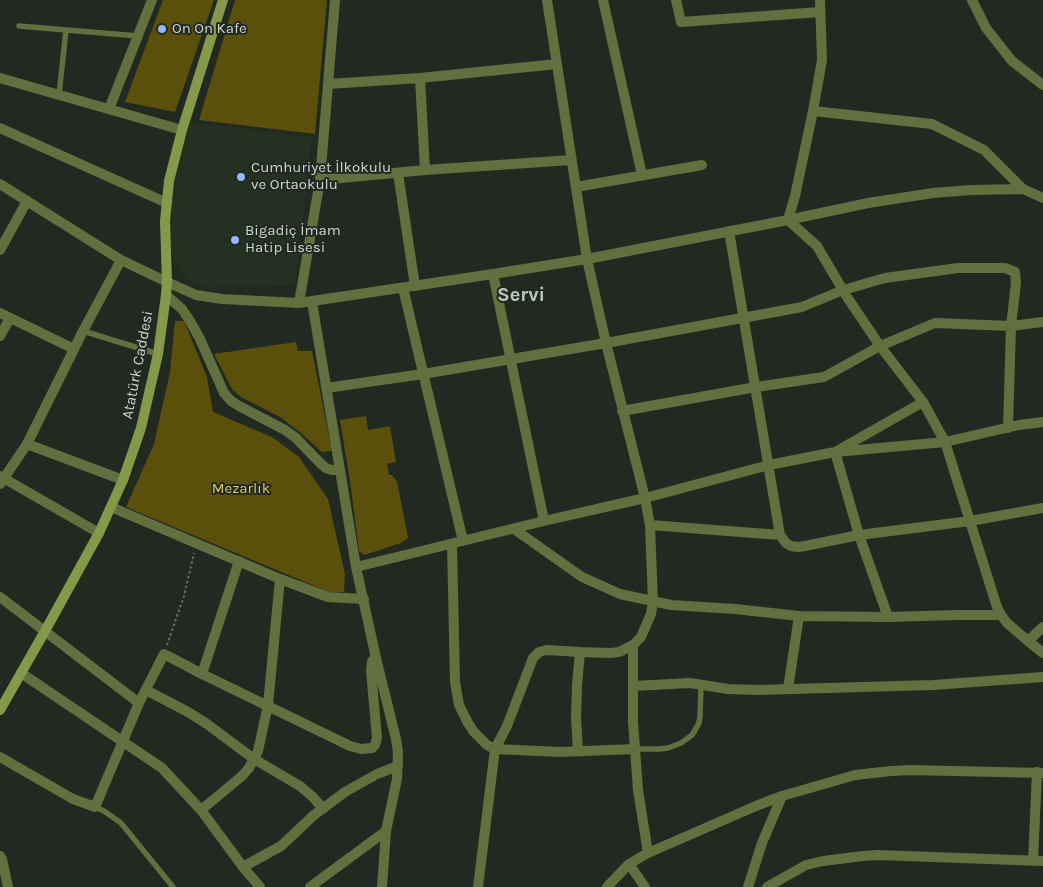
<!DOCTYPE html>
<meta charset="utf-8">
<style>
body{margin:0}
canvas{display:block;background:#212921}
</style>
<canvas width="1043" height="887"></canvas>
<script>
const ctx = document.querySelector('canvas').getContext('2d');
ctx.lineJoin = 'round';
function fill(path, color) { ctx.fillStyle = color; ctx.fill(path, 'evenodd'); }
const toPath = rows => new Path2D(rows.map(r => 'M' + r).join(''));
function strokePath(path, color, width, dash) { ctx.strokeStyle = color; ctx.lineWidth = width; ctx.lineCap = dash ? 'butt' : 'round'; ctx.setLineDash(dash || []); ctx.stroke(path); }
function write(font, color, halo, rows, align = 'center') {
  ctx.font = font + ' Karla,sans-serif'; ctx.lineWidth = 4; ctx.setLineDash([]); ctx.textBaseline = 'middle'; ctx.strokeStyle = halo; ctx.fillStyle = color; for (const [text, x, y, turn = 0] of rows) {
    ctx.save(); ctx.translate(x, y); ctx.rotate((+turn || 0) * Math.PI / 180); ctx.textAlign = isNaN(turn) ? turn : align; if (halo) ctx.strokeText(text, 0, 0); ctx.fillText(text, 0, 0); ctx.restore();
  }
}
const built = toPath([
 [191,122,312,137,295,286,204,287,192,283,182,273,174,260,170,251,168,215,172,189,184,139]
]);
const green = toPath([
 [163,0,214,0,175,112,125,102],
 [235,0,327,0,315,134,199,120],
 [175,321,184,321,207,377,213,412,272,437,299,457,328,499,345,574,344,592,329,592,126,507,154,444,170,372],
 [296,342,298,351,312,351,332,451,322,452,300,432,280,417,241,397,232,389,214,354],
 [366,416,368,430,390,426,396,462,387,464,389,475,392,475,397,481,408,538,401,543,364,555,359,551,350,481,340,420]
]);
const path = toPath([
 [167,645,184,596,194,553]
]);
const service = toPath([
 [19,26,138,36],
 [59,95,66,30],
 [83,331,158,354],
 [635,749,659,749,668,748,681,743,692,735,699,723,700,716,701,684],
 [95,807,104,811,121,823,173,887]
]);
const minor = toPath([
 [603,0,642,175],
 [676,0,681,22,820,12],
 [820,0,822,60,813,111,795,196,788,220,817,246,847,297,880,346,923,402,945,442,997,607,1001,615,1007,623,1028,641,1043,653],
 [0,78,182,130],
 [420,78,425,170],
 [328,84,420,78,557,64],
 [109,109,152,0],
 [813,111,932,124,984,150,1023,189],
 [0,128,167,203],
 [398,173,415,286],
 [320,180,425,170,571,160],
 [576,187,702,165],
 [729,231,780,535,786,543,791,546,798,547,805,546,859,535,970,521,1043,508],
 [0,250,27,201],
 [493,274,544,521],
 [167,282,196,295,222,299,299,303,493,274,587,259,788,220,868,203,933,193,971,190,1023,189,1043,198],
 [403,288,463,541],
 [312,302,340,470],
 [299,303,320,180,335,0],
 [0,313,74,349],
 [0,336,10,318],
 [326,388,423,374,606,343,802,307,843,290,885,278,958,268,1005,268,1015,272,1016,283,1011,326,1008,428],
 [622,411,756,387,824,377,880,346,935,323,1011,326,1043,322],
 [27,444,123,480],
 [0,476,99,533],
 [111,507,280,579,328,597,364,599],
 [650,525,780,535],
 [514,529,582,577,620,594,671,605,735,609,799,616,888,617,958,615,1001,615],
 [452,544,455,682,459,705,468,723,474,732,487,745,495,749,560,752,635,749],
 [356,567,544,521,645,498,769,465,835,452,945,442,1019,425,1043,422],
 [0,597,139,703],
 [888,617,859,535,835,452,923,402],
 [1028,641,1043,627],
 [633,645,633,722,635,749,638,790,648,853],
 [21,673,162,768,201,810,243,867,260,887],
 [202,674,239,561],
 [633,686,690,683,728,689,757,690,933,685,1043,677],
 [788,689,799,616],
 [146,690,188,712,207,724,254,759,300,786,313,797,323,809],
 [578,751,576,718,577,685,580,652],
 [0,757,73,799,95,807,139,703,164,654,202,674,350,746,361,749,372,748,375,745,377,738,371,671,372,661,376,658],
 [201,810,242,776,249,768,258,751,268,705,280,579],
 [0,856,2,859,8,887],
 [1033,861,1037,772],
 [629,864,645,887],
 [243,867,281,846,314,815,345,792,377,774,398,766],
 [310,887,386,831],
 [478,887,495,749,507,726,533,658,539,652,547,650,580,652,610,653,619,652,633,645,641,637,651,614,653,602,650,525,645,498,606,343,587,259,547,0],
 [607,887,629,864,648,853,756,806,782,796,855,775,891,771,910,770,1043,773],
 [748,887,762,843,782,796],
 [767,887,806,865,823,861,863,856,878,855,1043,861]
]);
const tertiary = toPath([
 [972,0,986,28,1012,61,1043,85],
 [0,184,121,260,167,282],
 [166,295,182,309,190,321,200,339,224,393,231,401,241,407,285,430,296,438,321,464,326,468,332,470,340,470,356,567,376,658,396,739,398,752,397,779,386,831,382,887],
 [0,484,27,444,83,331,121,260]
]);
const secondary = toPath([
 [0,710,45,631,99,533,123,480,141,428,158,354,166,295,167,282,165,221,169,181,182,130,223,0]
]);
const markers = [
 [162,29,5,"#8fb8fd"],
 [241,177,5,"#8fb8fd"],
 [235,240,5,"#8fb8fd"]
];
const poiNames = [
 ["On On Kafe",172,29],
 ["Cumhuriyet İlkokulu",251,168],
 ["ve Ortaokulu",251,185],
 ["Bigadiç İmam",245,231],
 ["Hatip Lisesi",245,248]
];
const streetNames = [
 ["Atatürk Caddesi",138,365,-79]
];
const parkNames = [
 ["Mezarlık",241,489]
];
const districtNames = [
 ["Servi",521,295]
];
fill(built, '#233022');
fill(green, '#5b4f0c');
strokePath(path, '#696f68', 2, [2.5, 2.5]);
strokePath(service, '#62703f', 5.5);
strokePath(minor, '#62703f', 10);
strokePath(tertiary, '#62703f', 10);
strokePath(secondary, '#849949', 10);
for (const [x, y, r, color] of markers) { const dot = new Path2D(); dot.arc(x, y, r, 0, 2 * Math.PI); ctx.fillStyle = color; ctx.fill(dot); strokePath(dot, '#212921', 2); }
write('15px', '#d1d6d0', '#212921', poiNames, 'left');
write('15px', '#d1d6d0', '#212921', streetNames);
write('15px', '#e0cb5f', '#212921', parkNames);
write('bold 20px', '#bdc8bd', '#212921', districtNames);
</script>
